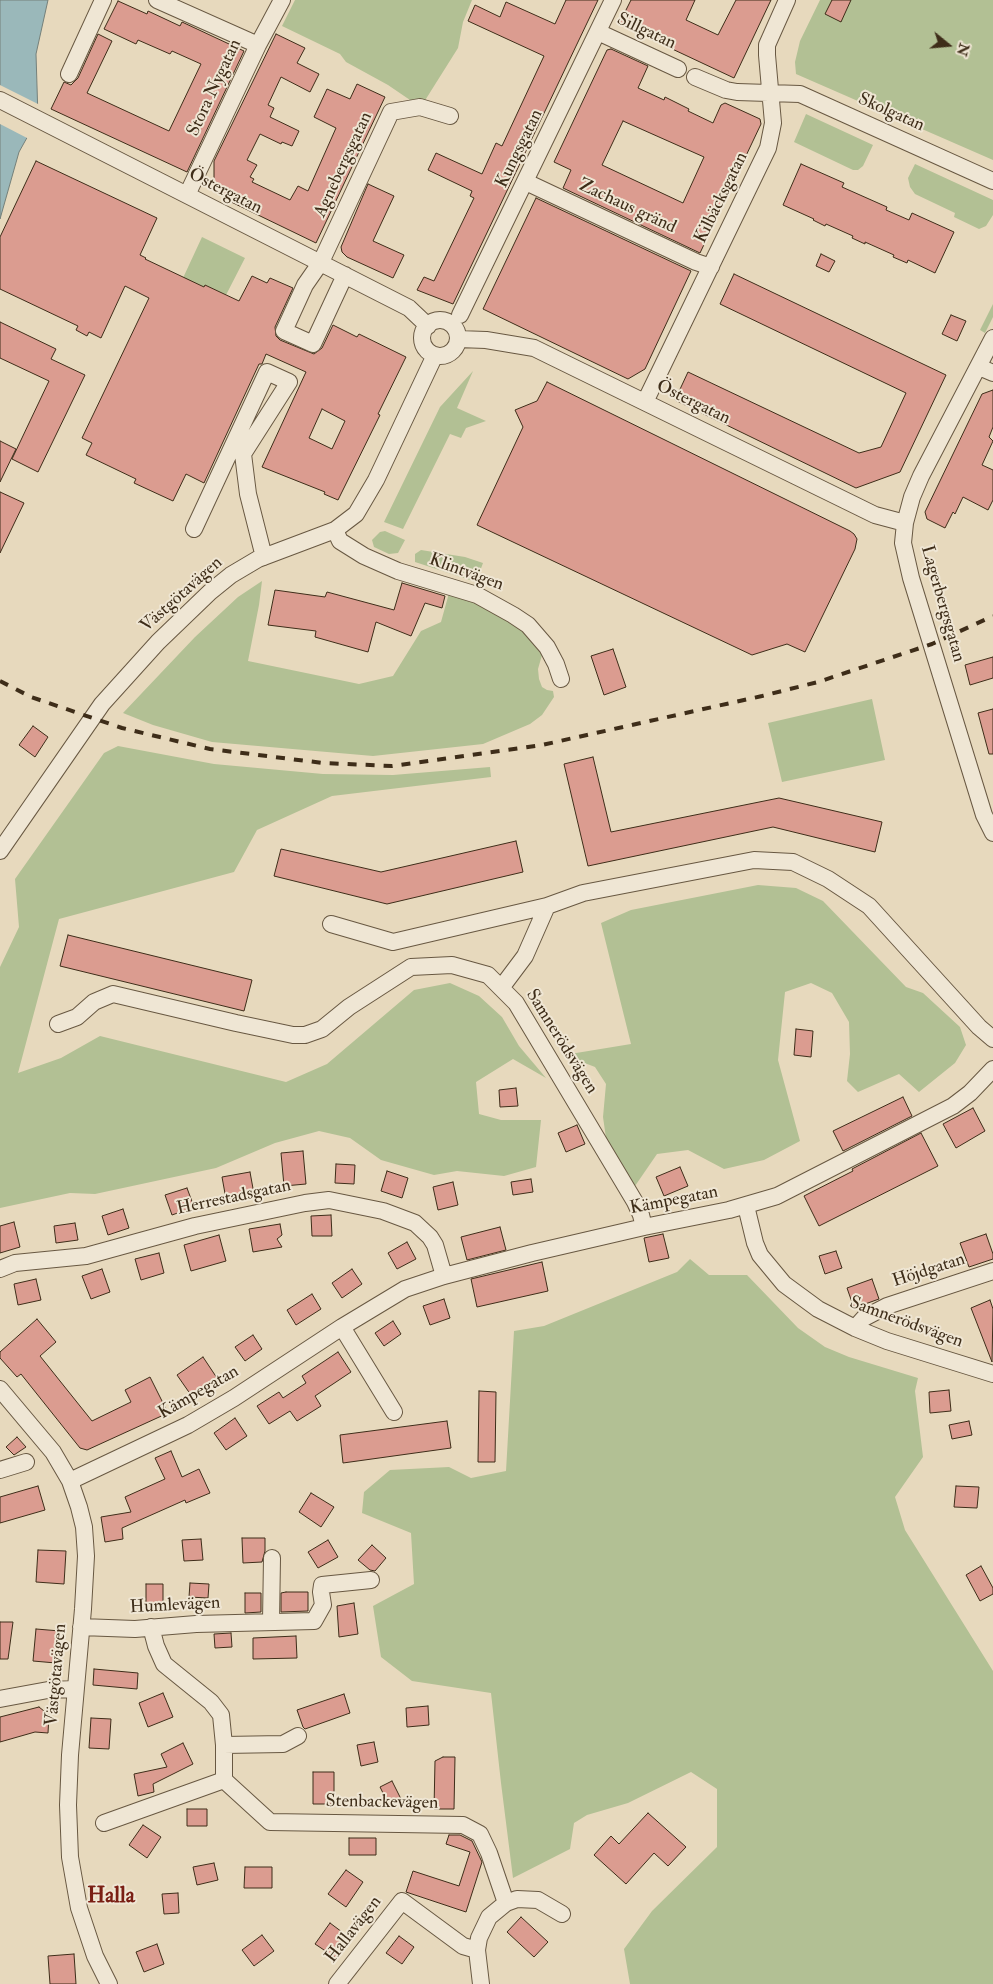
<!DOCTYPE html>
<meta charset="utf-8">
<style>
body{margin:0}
#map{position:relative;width:993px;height:1984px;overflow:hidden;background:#e7d9bd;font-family:"IM FELL Double Pica",serif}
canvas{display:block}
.north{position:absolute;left:923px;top:20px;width:50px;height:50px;-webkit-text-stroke:4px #efe6d4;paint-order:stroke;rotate:107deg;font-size:14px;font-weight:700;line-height:20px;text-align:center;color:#3e2d19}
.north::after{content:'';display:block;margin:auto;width:18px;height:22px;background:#3e2d19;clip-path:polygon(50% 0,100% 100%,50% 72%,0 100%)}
</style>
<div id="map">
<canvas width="993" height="1984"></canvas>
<div class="north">N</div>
</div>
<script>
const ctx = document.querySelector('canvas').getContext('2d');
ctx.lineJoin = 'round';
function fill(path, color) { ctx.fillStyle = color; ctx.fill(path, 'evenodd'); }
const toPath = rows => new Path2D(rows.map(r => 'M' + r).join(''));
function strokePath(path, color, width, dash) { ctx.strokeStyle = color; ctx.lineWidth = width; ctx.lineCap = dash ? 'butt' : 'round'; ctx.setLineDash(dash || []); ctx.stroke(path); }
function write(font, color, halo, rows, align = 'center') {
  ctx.font = font + ' "IM FELL Double Pica",serif'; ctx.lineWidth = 4; ctx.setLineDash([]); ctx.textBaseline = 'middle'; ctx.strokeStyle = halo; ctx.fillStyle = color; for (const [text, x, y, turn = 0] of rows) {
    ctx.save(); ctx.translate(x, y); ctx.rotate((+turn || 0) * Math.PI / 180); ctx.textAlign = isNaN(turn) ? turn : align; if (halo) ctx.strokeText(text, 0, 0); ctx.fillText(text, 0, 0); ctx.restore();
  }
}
const green = toPath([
 [295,0,472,0,463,22,458,48,424,102,410,100,388,85,346,62,340,54,282,26],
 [820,0,993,0,993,160,796,74,795,62,800,41],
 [806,114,873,145,863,166,858,170,853,170,794,142],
 [915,164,993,200,993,215,986,226,979,229,954,217,955,213,915,194,910,187,908,178],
 [202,237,245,258,226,295,205,285,204,287,183,278],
 [993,304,993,317,985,333,980,330],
 [473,371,457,408,486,421,466,428,461,438,450,434,403,529,384,522,440,407],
 [385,531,405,540,398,553,389,554,374,547,372,540,380,532],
 [421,550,465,557,483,563,476,582,415,562,415,554],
 [262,581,259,605,248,661,359,684,393,676,421,631,441,622,449,593,476,599,523,631,542,655,538,669,539,679,542,687,547,690,553,691,554,697,542,715,530,724,483,744,373,756,212,742,153,725,123,713,195,637,238,597],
 [872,699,885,760,782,782,768,723],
 [118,746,214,764,323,774,393,775,490,767,491,777,332,796,257,830,234,872,59,919,18,1073,61,1058,100,1036,286,1082,327,1064,414,990,450,983,479,996,502,1017,519,1046,546,1078,513,1059,476,1082,479,1114,501,1120,541,1120,536,1167,504,1176,457,1171,434,1175,381,1160,350,1138,319,1131,275,1143,216,1168,95,1194,70,1193,0,1208,0,967,19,927,15,879,104,753],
 [758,885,796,888,823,901,906,987,923,993,960,1027,966,1045,955,1063,919,1092,899,1074,858,1092,847,1081,850,1054,849,1022,832,993,811,983,785,992,778,1060,800,1141,764,1160,724,1169,688,1150,657,1154,635,1186,606,1138,603,1117,606,1084,595,1067,564,1055,631,1044,601,923,631,910],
 [690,1259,709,1275,747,1275,798,1328,825,1347,849,1357,918,1378,915,1391,923,1457,895,1497,905,1530,993,1671,993,1984,630,1984,624,1949,652,1911,717,1847,717,1789,691,1772,628,1803,587,1815,574,1823,570,1849,513,1878,501,1783,491,1693,412,1681,381,1657,373,1606,414,1584,411,1533,362,1513,364,1492,390,1470,449,1467,471,1478,506,1471,514,1331,544,1326,677,1272]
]);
const water = toPath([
 [0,0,48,0,36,54,38,118,19,152,0,219,0,0]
]);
const pier = toPath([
 [0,85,40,105,40,118,29,139,0,124]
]);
const building = toPath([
 [566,0,598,0,453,304,417,290,424,277,434,281,474,198,470,196,472,191,428,170,436,153,482,174,496,143,502,146,544,56,468,21,475,5,500,17,506,2,555,24,566,0],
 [631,0,695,0,686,20,718,35,736,0,771,0,734,78,619,24,631,0],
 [832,0,851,0,841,22,825,14,832,0],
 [118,1,147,14,148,11,180,26,182,22,244,51,187,172,51,109,64,82,71,85,78,78,98,34,112,41,87,93,169,131,201,64,172,51,170,54,138,40,136,44,104,29,118,1],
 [276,34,305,48,297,63,319,74,310,92,281,77,268,105,274,108,270,117,299,131,292,146,282,142,281,144,260,134,247,160,257,165,250,177,254,179,252,182,290,200,298,186,308,191,336,128,314,117,327,89,350,99,357,84,385,97,316,243,225,199,214,185,214,161,276,34],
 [611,49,648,66,638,88,664,100,665,97,689,109,688,111,713,123,721,105,725,103,760,119,761,124,700,253,563,188,571,170,554,162,607,50,611,49],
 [623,121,704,157,683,203,602,165,623,121],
 [36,161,157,218,140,255,146,258,145,259,204,287,205,285,239,301,252,276,267,283,270,278,293,288,275,327,276,336,280,340,314,354,322,348,333,325,357,337,359,334,406,357,378,414,380,415,338,500,324,494,325,492,262,467,306,372,266,354,262,364,259,364,204,483,186,474,173,501,134,483,136,479,86,455,92,443,82,438,149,298,125,286,101,338,89,332,87,336,76,330,78,326,0,289,0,237,36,161],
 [322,409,345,421,332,449,309,438,322,409],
 [801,164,844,183,842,187,887,207,886,210,909,220,912,213,954,232,935,273,908,260,907,263,893,257,894,255,865,242,865,244,852,238,853,236,826,224,825,226,813,220,814,219,783,205,801,164],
 [368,184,394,196,373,241,404,255,393,278,347,257,342,252,341,247,368,184],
 [536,198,691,271,645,369,628,379,483,309,536,198],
 [821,254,835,261,829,272,816,266,821,254],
 [734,274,946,375,900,472,856,488,675,400,688,372,859,453,881,447,906,393,720,304,734,274],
 [951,315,966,321,957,341,942,334,951,315],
 [0,322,56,349,51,359,85,375,38,472,12,459,49,381,0,358,0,322],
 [547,382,850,531,854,534,857,539,855,549,805,652,787,644,752,655,477,525,523,427,515,410,537,401,547,382],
 [993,390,993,427,989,437,993,441,982,465,993,470,993,500,988,510,963,497,955,514,953,512,945,528,927,519,925,512,982,394,993,390],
 [0,441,16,449,0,482,0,441],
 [0,492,24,503,0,553,0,492],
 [402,583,445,596,442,608,425,603,411,636,376,622,368,652,315,637,316,631,268,625,275,590,325,597,327,592,394,610,402,583],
 [613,649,626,687,604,695,591,656,613,649],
 [993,657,993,678,970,685,965,665,993,657],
 [993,709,993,754,989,754,978,713,993,709],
 [33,726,48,737,35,757,19,745,33,726],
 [593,757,611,832,779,798,882,822,875,852,773,827,588,866,564,764,593,757],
 [516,841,523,872,387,904,274,876,281,849,381,872,516,841],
 [68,935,252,980,244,1011,60,966,68,935],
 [796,1029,813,1031,811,1057,794,1055,796,1029],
 [516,1088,518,1106,500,1107,499,1090,516,1088],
 [903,1097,912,1116,843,1151,833,1131,903,1097],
 [973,1108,985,1131,956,1148,943,1124,973,1108],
 [577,1125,585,1144,566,1152,558,1133,577,1125],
 [921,1133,938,1166,819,1226,804,1196,853,1171,852,1169,921,1133],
 [303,1151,306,1184,284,1186,281,1153,303,1151],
 [336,1164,355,1165,354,1184,335,1183,336,1164],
 [680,1167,688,1186,664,1196,656,1177,680,1167],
 [387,1171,408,1178,402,1198,381,1191,387,1171],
 [250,1172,254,1194,226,1199,222,1177,250,1172],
 [531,1179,533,1192,513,1195,511,1182,531,1179],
 [453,1182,458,1205,438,1210,433,1187,453,1182],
 [187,1188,194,1207,172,1215,165,1195,187,1188],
 [123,1209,129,1228,108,1235,102,1216,123,1209],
 [331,1215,332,1236,312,1236,311,1216,331,1215],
 [14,1222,20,1247,0,1253,0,1226,14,1222],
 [75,1223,78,1240,56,1243,54,1226,75,1223],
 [280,1224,282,1235,277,1239,282,1247,253,1252,249,1229,280,1224],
 [500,1227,506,1250,467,1260,461,1237,500,1227],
 [663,1234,669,1258,649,1262,644,1238,663,1234],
 [986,1234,993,1254,993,1259,969,1267,960,1243,986,1234],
 [219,1235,226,1261,191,1271,184,1245,219,1235],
 [407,1242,416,1259,397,1269,388,1253,407,1242],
 [836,1251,842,1268,825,1274,819,1256,836,1251],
 [159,1253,164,1273,141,1280,135,1259,159,1253],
 [542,1262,548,1291,477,1307,471,1279,542,1262],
 [102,1269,110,1292,91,1299,82,1276,102,1269],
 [352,1269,362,1284,342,1298,332,1283,352,1269],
 [36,1279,41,1300,18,1305,14,1284,36,1279],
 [872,1279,879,1299,854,1308,847,1288,872,1279],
 [312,1294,321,1309,296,1325,287,1310,312,1294],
 [444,1299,450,1318,430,1325,423,1306,444,1299],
 [990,1300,993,1309,992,1362,971,1308,990,1300],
 [37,1319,56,1342,40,1356,92,1421,131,1402,125,1390,150,1377,168,1413,87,1450,80,1448,21,1374,17,1377,0,1358,0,1352,37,1319],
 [393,1321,401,1334,384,1346,375,1333,393,1321],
 [253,1335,262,1349,245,1361,235,1347,253,1335],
 [338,1352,351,1372,315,1396,321,1406,297,1421,290,1411,269,1424,257,1406,279,1392,283,1398,306,1383,302,1376,338,1352],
 [203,1357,219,1381,193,1398,177,1375,203,1357],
 [949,1390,951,1411,930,1413,929,1392,949,1390],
 [479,1391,496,1392,495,1462,478,1462,479,1391],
 [235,1418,247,1436,226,1450,214,1433,235,1418],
 [447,1421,451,1448,343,1463,340,1435,447,1421],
 [969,1421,972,1435,952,1439,949,1425,969,1421],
 [17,1437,26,1447,14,1455,6,1447,17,1437],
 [171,1451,182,1477,199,1469,210,1493,186,1503,185,1500,122,1528,123,1539,105,1542,101,1517,131,1512,125,1497,165,1479,155,1458,171,1451],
 [38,1486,45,1510,0,1523,0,1497,38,1486],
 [956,1486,979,1487,977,1508,954,1507,956,1486],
 [311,1493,334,1507,321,1527,299,1512,311,1493],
 [242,1538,265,1538,265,1551,262,1562,243,1563,242,1538],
 [201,1539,203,1560,184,1561,182,1540,201,1539],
 [328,1540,338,1557,318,1568,308,1552,328,1540],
 [372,1545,386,1558,375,1571,370,1570,358,1560,372,1545],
 [38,1550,66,1551,64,1584,36,1582,38,1550],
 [981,1566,993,1588,993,1594,980,1601,966,1575,981,1566],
 [190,1583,209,1584,208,1598,189,1597,190,1583],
 [146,1584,163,1584,163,1604,146,1604,146,1584],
 [286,1592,308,1592,308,1611,281,1612,281,1593,286,1592],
 [245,1593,261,1593,261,1612,245,1613,245,1593],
 [354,1603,358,1634,339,1637,337,1606,354,1603],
 [0,1622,13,1622,8,1659,0,1659,0,1622],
 [36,1629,60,1631,56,1663,33,1661,36,1629],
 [231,1633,232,1647,215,1648,214,1634,231,1633],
 [296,1636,297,1658,253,1659,253,1638,296,1636],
 [94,1669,138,1673,137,1689,93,1685,94,1669],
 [163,1693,173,1717,148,1727,139,1703,163,1693],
 [344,1694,350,1713,305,1729,303,1727,297,1710,344,1694],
 [428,1706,429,1725,407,1727,406,1708,428,1706],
 [39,1707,49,1715,48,1733,35,1732,0,1742,0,1717,39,1707],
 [91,1718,111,1719,109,1749,89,1748,91,1718],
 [374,1742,378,1762,361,1766,357,1745,374,1742],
 [183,1743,193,1764,153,1784,154,1792,138,1796,134,1774,167,1767,161,1754,183,1743],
 [443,1757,455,1757,454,1809,434,1809,435,1761,443,1757],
 [313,1772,334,1772,334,1804,313,1804,313,1772],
 [392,1781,402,1801,390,1807,380,1787,392,1781],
 [187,1809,207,1809,207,1826,187,1826,187,1809],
 [648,1813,686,1847,668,1866,654,1853,626,1884,594,1855,611,1836,619,1844,648,1813],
 [143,1825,161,1837,147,1858,129,1845,143,1825],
 [449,1835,460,1835,472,1841,482,1862,466,1912,406,1892,413,1871,459,1886,470,1852,446,1844,449,1835],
 [349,1838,376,1838,376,1855,349,1855,349,1838],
 [214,1863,218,1880,197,1885,193,1867,214,1863],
 [245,1867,272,1867,272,1888,244,1888,245,1867],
 [346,1870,363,1882,346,1907,328,1894,346,1870],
 [178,1893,179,1913,164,1914,162,1894,178,1893],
 [521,1917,548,1942,534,1957,507,1932,521,1917],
 [330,1923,350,1938,336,1958,315,1944,330,1923],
 [262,1935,274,1951,254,1966,242,1950,262,1935],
 [399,1936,414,1947,402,1964,386,1953,399,1936],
 [157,1944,164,1964,144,1972,136,1952,157,1944],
 [74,1954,76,1984,50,1984,48,1956,74,1954]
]);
const minor = toPath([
 [157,0,258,45],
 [598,32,678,69],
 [69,74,103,0],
 [695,77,726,90,737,92,800,94,993,181],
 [0,100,409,308,428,326],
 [526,182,696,262,711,267],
 [187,195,258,45,282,0],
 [345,275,313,344,284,331,305,285,321,262,391,112,420,107,450,116],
 [460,315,613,0],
 '422 338a18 18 0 1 1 36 0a18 18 0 1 1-36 0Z',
 [993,338,921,476,912,497,905,523,903,543,911,578,984,815,993,833],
 [458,339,486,340,534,348,875,515,905,523],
 [979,367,993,373],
 [645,402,768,148,773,123,767,55,767,45,787,0],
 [194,529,267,372,289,382,243,454,248,494,264,557],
 [335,530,340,541,364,556,398,571,477,595,513,615,528,625,547,647,556,664,561,679],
 [0,851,102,704,158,642,210,592,231,575,258,559,335,530,356,514,376,480,435,355],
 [331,924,393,942,547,906],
 [501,988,525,956,547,906,583,893,754,860,793,862,828,879,869,906,979,1027,993,1039],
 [58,1024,77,1017,94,1002,113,994,236,1023,293,1035,305,1035,322,1029,349,1007,411,967,452,965,488,975,516,1003,635,1202,641,1215,644,1227],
 [746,1206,755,1243,760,1255,784,1284,818,1309,855,1328,887,1341,993,1374],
 [0,1269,15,1263,86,1256,195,1226,305,1203,329,1200,383,1211,415,1223,430,1237,435,1245,444,1276],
 [342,1327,394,1412],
 [855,1328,864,1318,887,1306,993,1271],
 [0,1389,53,1452,70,1481,79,1507,84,1527,86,1556,83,1609,70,1755,68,1805,70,1857,79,1908,95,1956,109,1984],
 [0,1470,26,1462],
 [70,1481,188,1425,234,1398,342,1327,405,1289,444,1276,532,1253,644,1227,729,1210,777,1196,953,1106,970,1093,993,1069],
 [271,1621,272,1558],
 [81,1627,135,1629,196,1624,314,1621,323,1605,321,1592,322,1585,371,1580],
 [151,1627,156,1646,164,1664,211,1702,221,1715,224,1745],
 [0,1699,48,1690,75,1689],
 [224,1780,224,1745,283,1744,298,1736],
 [104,1823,224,1780,270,1822,463,1825,480,1834,489,1853,506,1903],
 [337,1984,402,1901,463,1946,477,1950],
 [481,1984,477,1950,479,1938,489,1917,506,1903,517,1899,538,1900,562,1914]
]);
const rail = toPath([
 [0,681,31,697,122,728,210,749,323,763,392,766,542,745,762,696,818,682,932,644,993,616]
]);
const streetNames = [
 ["Sillgatan",646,32,25],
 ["Stora Nygatan",215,88,-65],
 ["Skolgatan",891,113,24],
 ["Kungsgatan",520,149,-64],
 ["Agnebergsgatan",344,165,-65],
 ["Östergatan",225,192,27],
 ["Kilbäcksgatan",722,198,-64],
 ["Zachaus gränd",627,207,25],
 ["Östergatan",693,403,26],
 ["Klintvägen",466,573,20],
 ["Västgötavägen",182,595,-42],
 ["Lagerbergsgatan",942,604,74],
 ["Samnerödsvägen",561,1042,58],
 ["Herrestadsgatan",234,1198,-12],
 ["Kämpegatan",674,1201,-11],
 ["Höjdgatan",929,1271,-18],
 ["Samnerödsvägen",906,1323,20],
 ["Kämpegatan",199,1393,-30],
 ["Humlevägen",175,1606,-3],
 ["Västgötavägen",57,1675,-85],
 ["Stenbackevägen",382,1803,1],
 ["Hallavägen",354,1930,-52]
];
const districtNames = [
 ["Halla",111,1897]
];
fill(green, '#b2c094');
fill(water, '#9ab8ba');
strokePath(water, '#75807a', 1);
fill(pier, '#e7d9bd');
fill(building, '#db9c90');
strokePath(building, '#3e2d19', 1);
strokePath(minor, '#685842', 18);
strokePath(minor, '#efe6d4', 16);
strokePath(rail, '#3e2d19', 4, [9, 9]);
write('18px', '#3e2d19', '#efe6d4', streetNames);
write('bold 22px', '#7a1f14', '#efe6d4', districtNames);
</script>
